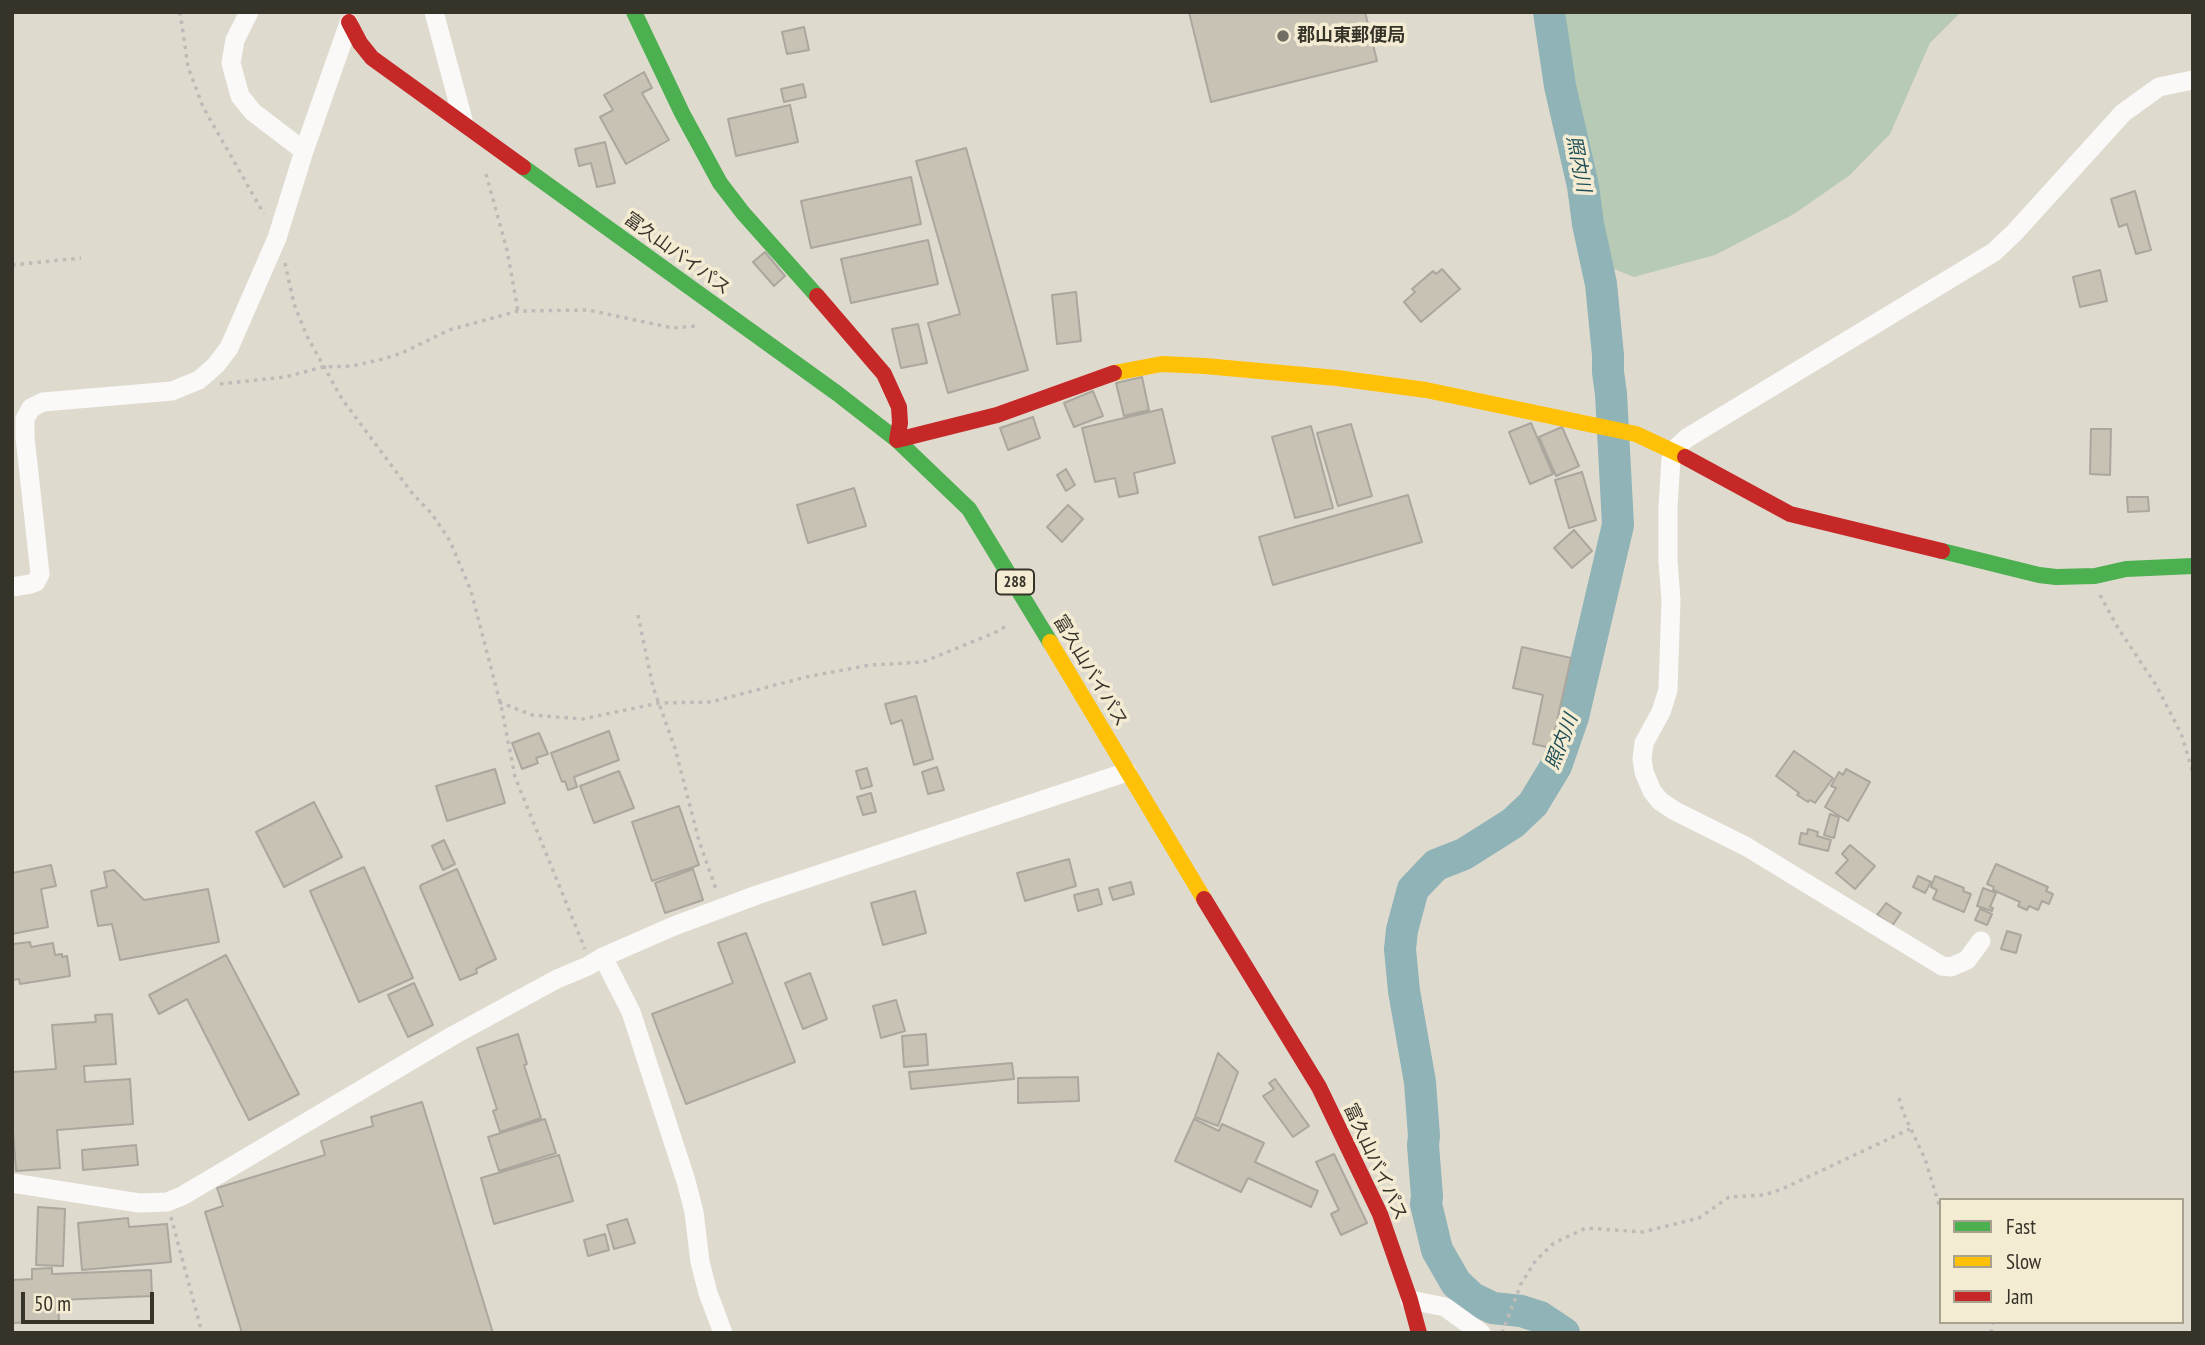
<!DOCTYPE html>
<meta charset="utf-8">
<style>
body{margin:0}
#map{position:relative;width:2205px;height:1345px;overflow:hidden;background:#dfdace;font-family:"PT Sans Narrow",sans-serif}
canvas{display:block}
.frame{position:absolute;inset:0;border:14px solid #363329;pointer-events:none}
.legend{position:absolute;left:1939px;top:1198px;width:245px;height:126px;box-sizing:border-box;background:#f4ebd3;border:2px solid #a8a18f;margin:0;padding:9px 12px;list-style:none;font-size:21px;color:#363329}
.legend li{display:flex;align-items:center;gap:14px;height:35px}
.legend b{width:35px;border:2px solid #a8a18f}
.scale{position:absolute;left:21px;top:1292px;width:133px;height:32px;box-sizing:border-box;border:4px solid #363329;border-top:0;padding-left:9px;font-size:21px;line-height:24px;white-space:nowrap;color:#363329;-webkit-text-stroke:5px #f4ebd3;paint-order:stroke}
</style>
<div id="map">
<canvas width="2205" height="1345"></canvas>
<div class="frame"></div>
<ul class="legend">
<li><b style="height:9px;background:#4caf50"></b>Fast</li>
<li><b style="height:9px;background:#ffc107"></b>Slow</li>
<li><b style="height:9px;background:#c62828"></b>Jam</li>
</ul>
<div class="scale">50 m</div>
</div>
<script>
const ctx = document.querySelector('canvas').getContext('2d');
ctx.lineJoin = 'round';
function fill(path, color) { ctx.fillStyle = color; ctx.fill(path, 'evenodd'); }
const toPath = rows => new Path2D(rows.map(r => 'M' + r).join(''));
function strokePath(path, color, width, dash) { ctx.strokeStyle = color; ctx.lineWidth = width; ctx.lineCap = dash ? 'butt' : 'round'; ctx.setLineDash(dash || []); ctx.stroke(path); }
function write(font, color, halo, rows, align = 'center') {
  ctx.font = font + ' "PT Sans Narrow","Noto Sans JP",sans-serif'; ctx.lineWidth = 7; ctx.setLineDash([]); ctx.textBaseline = 'middle'; ctx.strokeStyle = halo; ctx.fillStyle = color; for (const [text, x, y, turn = 0] of rows) {
    ctx.save(); ctx.translate(x, y); ctx.rotate((+turn || 0) * Math.PI / 180); ctx.textAlign = isNaN(turn) ? turn : align; if (halo) ctx.strokeText(text, 0, 0); ctx.fillText(text, 0, 0); ctx.restore();
  }
}
const forest = toPath([
 [1559,12,1961,12,1930,43,1890,134,1850,175,1794,214,1715,255,1634,277,1601,264,1583,130]
]);
const river = toPath([
 [1549,12,1560,86,1583,186,1588,224,1601,284,1608,355,1608,372,1611,394,1618,525,1573,717,1556,766,1533,804,1513,823,1464,854,1436,865,1413,889,1402,930,1400,949,1404,991,1420,1082,1424,1136,1423,1145,1427,1196,1426,1204,1437,1250,1456,1283,1472,1298,1493,1308,1521,1311,1540,1317,1564,1333]
]);
const building = toPath([
 [1189,12,1365,12,1377,61,1211,102,1189,12],
 [804,27,809,50,787,54,782,32,804,27],
 [644,72,652,88,642,93,669,140,626,164,600,117,613,110,604,95,644,72],
 [803,84,806,97,784,102,781,89,803,84],
 [790,105,798,142,736,156,728,119,790,105],
 [605,142,615,183,597,187,591,163,579,166,575,149,605,142],
 [966,148,1028,370,948,393,928,323,960,314,916,161,966,148],
 [911,177,921,224,811,248,801,201,911,177],
 [2135,191,2151,250,2136,254,2127,224,2119,227,2111,199,2135,191],
 [928,240,938,284,851,303,841,259,928,240],
 [765,252,785,276,774,286,753,262,765,252],
 [1442,269,1460,289,1421,322,1404,302,1415,292,1412,289,1433,271,1436,274,1442,269],
 [2100,270,2107,301,2080,307,2073,277,2100,270],
 [1076,292,1081,341,1057,344,1052,295,1076,292],
 [918,324,927,363,901,368,892,329,918,324],
 [1142,377,1149,410,1124,416,1116,383,1142,377],
 [1093,391,1103,416,1074,427,1064,403,1093,391],
 [1162,409,1175,463,1134,473,1138,493,1119,497,1115,478,1095,482,1082,428,1162,409],
 [1033,417,1040,438,1008,450,1000,428,1033,417],
 [1531,423,1553,474,1530,484,1509,432,1531,423],
 [1351,424,1372,496,1338,506,1317,433,1351,424],
 [1311,426,1333,508,1295,518,1272,437,1311,426],
 [1562,427,1579,466,1556,476,1539,437,1562,427],
 [2091,429,2111,429,2110,475,2090,474,2091,429],
 [1066,469,1075,485,1066,491,1057,475,1066,469],
 [1582,472,1596,520,1569,528,1555,480,1582,472],
 [854,488,866,526,808,543,797,505,854,488],
 [1408,495,1422,542,1273,585,1259,537,1408,495],
 [2127,497,2148,497,2149,511,2128,512,2127,497],
 [1068,505,1083,519,1062,542,1047,527,1068,505],
 [1574,530,1592,551,1572,568,1554,548,1574,530],
 [1522,647,1571,658,1551,748,1533,744,1543,695,1513,688,1522,647],
 [916,696,933,759,914,765,902,720,891,724,885,704,916,696],
 [609,731,619,760,574,777,577,787,568,790,565,781,562,782,551,753,609,731],
 [539,733,548,754,536,758,538,763,522,769,512,743,539,733],
 [1794,751,1833,778,1815,803,1810,800,1808,802,1797,795,1799,793,1776,776,1794,751],
 [937,767,944,790,928,794,922,772,937,767],
 [867,768,872,786,861,789,856,771,867,768],
 [495,769,505,803,447,821,436,786,495,769],
 [1846,769,1870,782,1848,821,1825,807,1836,788,1831,786,1839,772,1843,775,1846,769],
 [619,771,634,808,594,823,580,786,619,771],
 [871,793,876,812,863,815,857,797,871,793],
 [314,802,342,857,284,887,256,832,314,802],
 [679,806,699,865,652,881,632,822,679,806],
 [1830,814,1839,817,1834,838,1824,835,1830,814],
 [1808,829,1818,832,1817,836,1831,840,1828,851,1799,844,1801,833,1807,834,1808,829],
 [444,840,455,864,443,870,432,846,444,840],
 [1850,845,1875,866,1855,889,1836,873,1848,860,1842,854,1850,845],
 [1069,859,1076,886,1025,901,1017,873,1069,859],
 [1996,864,2048,887,2046,891,2053,894,2049,904,2042,901,2038,910,2029,906,2027,910,2018,906,2020,902,1993,890,1994,887,1987,884,1996,864],
 [51,865,56,886,41,889,48,927,12,934,12,873,51,865],
 [364,867,413,978,359,1002,310,891,364,867],
 [457,869,496,959,476,969,477,973,460,980,420,887,421,885,457,869],
 [693,869,703,900,665,913,655,883,693,869],
 [114,870,144,900,208,889,219,942,120,960,112,924,98,926,91,891,107,887,104,872,114,870],
 [1918,876,1931,882,1925,893,1913,887,1918,876],
 [1935,876,1964,888,1963,891,1971,894,1964,912,1933,899,1937,890,1931,887,1935,876],
 [1131,882,1134,894,1113,900,1109,888,1131,882],
 [1983,888,1996,893,1990,907,1993,908,1992,911,1977,906,1983,888],
 [1098,889,1102,904,1078,911,1074,895,1098,889],
 [915,891,926,933,883,945,871,903,915,891],
 [1886,903,1901,913,1892,926,1877,915,1886,903],
 [1980,909,1992,914,1987,925,1975,920,1980,909],
 [2007,931,2021,935,2016,953,2001,949,2007,931],
 [746,933,795,1062,686,1104,652,1014,733,983,718,943,746,933],
 [30,942,31,947,53,943,55,955,62,954,62,957,67,956,70,976,20,984,19,979,12,980,13,944,30,942],
 [226,955,299,1094,249,1120,187,999,159,1014,149,995,226,955],
 [810,973,827,1019,803,1029,785,983,810,973],
 [414,983,433,1025,408,1037,388,995,414,983],
 [896,1000,905,1031,881,1038,873,1006,896,1000],
 [112,1014,116,1064,84,1066,85,1082,130,1079,133,1124,57,1130,60,1168,16,1171,12,1117,12,1072,56,1069,52,1025,96,1022,95,1015,112,1014],
 [518,1034,527,1064,524,1065,541,1118,500,1132,493,1111,497,1109,477,1048,518,1034],
 [926,1034,928,1065,904,1067,902,1036,926,1034],
 [1218,1053,1238,1072,1218,1126,1195,1117,1218,1053],
 [1012,1063,1014,1079,911,1089,909,1072,1012,1063],
 [1078,1077,1079,1101,1018,1103,1018,1078,1078,1077],
 [1275,1079,1309,1126,1293,1137,1263,1096,1274,1089,1269,1083,1275,1079],
 [422,1102,493,1333,242,1333,205,1212,223,1206,217,1188,325,1155,321,1141,373,1126,371,1117,422,1102],
 [545,1119,556,1153,499,1171,488,1137,545,1119],
 [1194,1119,1219,1131,1222,1124,1264,1143,1255,1162,1318,1191,1311,1207,1248,1178,1241,1192,1175,1161,1194,1119],
 [136,1145,138,1165,83,1170,82,1150,136,1145],
 [1334,1154,1367,1223,1341,1235,1331,1214,1339,1210,1316,1162,1334,1154],
 [559,1155,573,1201,494,1224,481,1178,559,1155],
 [38,1207,65,1209,63,1266,36,1265,38,1207],
 [128,1218,129,1227,167,1224,171,1262,82,1270,78,1223,128,1218],
 [627,1219,635,1243,614,1249,607,1225,627,1219],
 [605,1234,609,1250,588,1256,584,1240,605,1234],
 [52,1268,52,1274,151,1270,152,1296,58,1300,59,1321,12,1323,12,1280,32,1279,32,1269,52,1268]
]);
const path = toPath([
 [180,12,188,67,203,107,264,214],
 [486,174,507,250,518,311],
 [285,263,294,304,307,336,342,399,412,493,432,514,450,541,471,591,502,710,515,777,585,949],
 [12,265,81,258],
 [220,384,285,377,323,367,352,366,383,359,402,353,449,330,518,311,588,310,673,328,696,326],
 [2100,595,2118,628,2156,685,2171,714,2182,736,2193,773],
 [638,615,653,687,675,748,699,841,717,892],
 [499,702,532,715,583,719,659,703,711,702,806,677,870,665,923,662,994,633,1008,625],
 [1899,1098,1903,1112,1925,1159,1941,1211],
 [171,1217,202,1333],
 [1502,1333,1521,1284,1536,1260,1554,1243,1586,1228,1643,1232,1699,1218,1729,1197,1764,1195,1782,1189,1910,1129],
 [1991,1333,1993,1322]
]);
const street = toPath([
 [434,12,463,120],
 [304,151,349,23],
 [12,587,31,584,36,582,40,574,25,437,25,419,31,408,43,402,172,391,199,380,216,365,229,348,277,238,304,151,253,112,240,96,231,63,235,40,249,12],
 [1981,941,1967,960,1951,967,1942,966,1747,847,1675,811,1660,801,1652,791,1644,772,1642,759,1644,743,1661,712,1668,690,1671,600,1668,561,1668,507,1671,459,1675,449,1687,438,1994,252,2015,232,2123,113,2159,87,2193,80],
 [603,957,631,1012,686,1181,694,1212,700,1262,708,1293,723,1333],
 [12,1183,139,1203,167,1202,182,1196,454,1035,557,979,588,966,603,957,674,926,757,895,1127,772],
 [1410,1300,1445,1307,1481,1333]
]);
const fast = toPath([
 [634,12,682,113,720,183,743,213,817,296],
 [523,167,838,394,897,440,969,509,1050,642],
 [1942,551,2039,575,2056,577,2095,576,2126,569,2193,566]
]);
const slow = toPath([
 [1114,373,1162,364,1205,366,1337,378,1426,390,1636,434,1685,457],
 [1050,642,1204,899]
]);
const jam = toPath([
 [349,22,360,43,372,58,523,167],
 [817,296,884,374,899,407,900,423,897,440,997,415,1114,373],
 [1685,457,1790,514,1942,551],
 [1204,899,1319,1087,1380,1214,1410,1300,1419,1333]
]);
const markers = [
 [1283,36,7,"#716d63"]
];
const shields = [
 [1015,582,38]
];
const shieldNames = [
 ["288",1015,582]
];
const poiNames = [
 ["郡山東郵便局",1297,36]
];
const streetNames = [
 ["富久山バイパス",677,254,36],
 ["富久山バイパス",1090,671,59],
 ["富久山バイパス",1375,1162,65]
];
const waterNames = [
 ["照内川",1578,164,79],
 ["照内川",1562,742,-69]
];
fill(forest, '#b7cab5');
strokePath(river, '#8fb3b6', 32);
fill(building, '#c7c2b4');
strokePath(building, '#aba79e', 2);
strokePath(path, '#bdbbb7', 3.5, [3.5, 5]);
strokePath(street, '#faf9f8', 19);
strokePath(fast, '#4caf50', 16);
strokePath(slow, '#ffc107', 16);
strokePath(jam, '#c62828', 16);
for (const [x, y, r, color] of markers) { const dot = new Path2D(); dot.arc(x, y, r, 0, 2 * Math.PI); ctx.fillStyle = color; ctx.fill(dot); strokePath(dot, '#f4ebd3', 2.5); }
for (const [x, y, w] of shields) { const box = new Path2D(); box.roundRect(x - w / 2, y - 12.5, w, 25, 5); ctx.fillStyle = '#f4ebd3'; ctx.fill(box); strokePath(box, '#363329', 2); }
write('bold 16px', '#363329', null, shieldNames);
write('bold 18px', '#363329', '#f4ebd3', poiNames, 'left');
write('18px', '#363329', '#f4ebd3', streetNames);
write('italic 19px', '#1f4f57', '#f4ebd3', waterNames);
</script>
